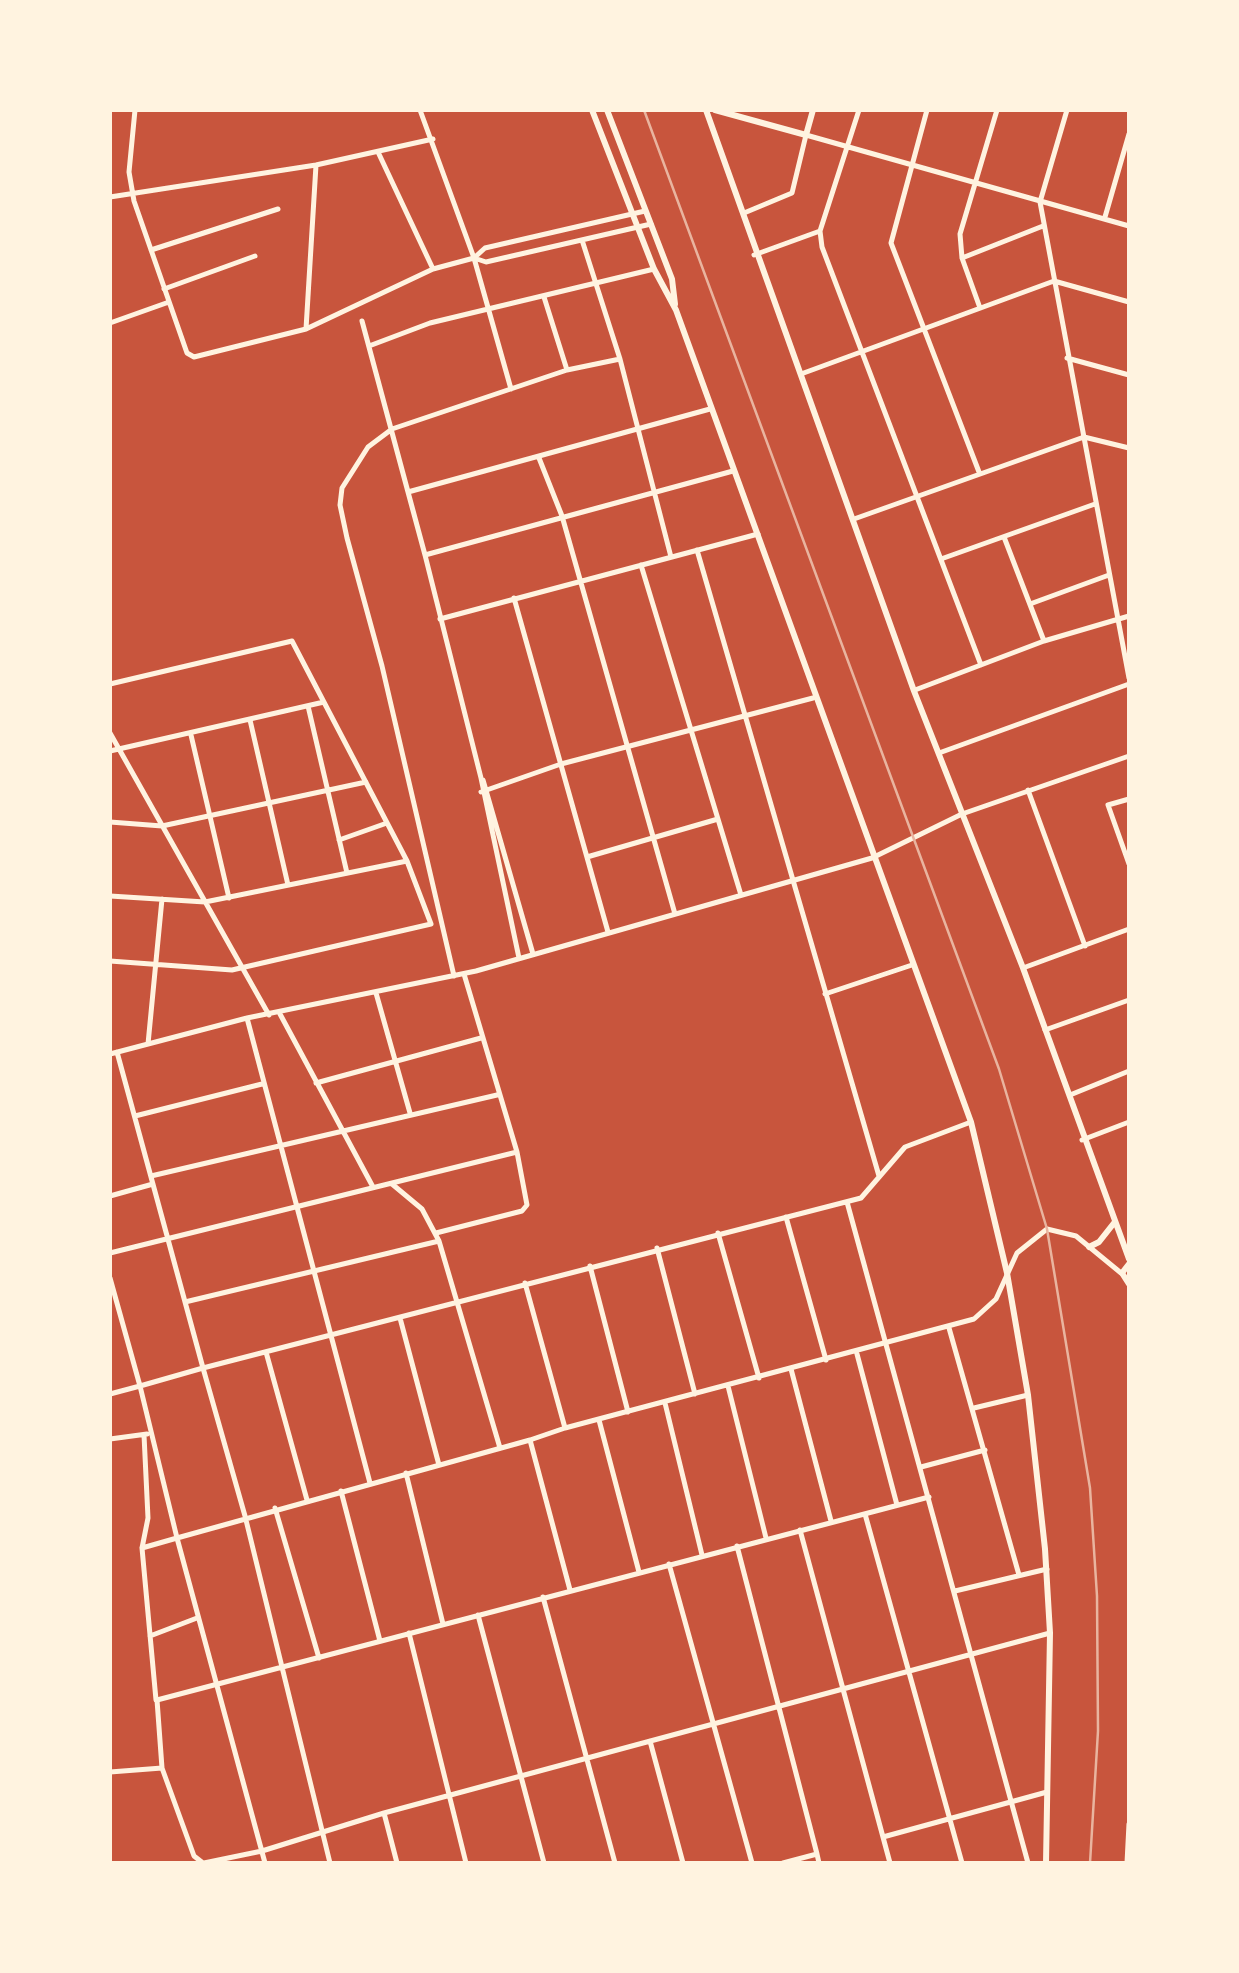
<!DOCTYPE html>
<style>
body{margin:0}
#map{position:relative;width:1239px;height:1973px;overflow:hidden;background:#c8553d;font-family:"PT Sans Narrow",sans-serif}
canvas{display:block}
.frame{position:absolute;inset:0;border:112px solid #fff3e0;pointer-events:none}
</style>
<div id="map">
<canvas width="1239" height="1973"></canvas>
<div class="frame"></div>
</div>
<script>
const ctx = document.querySelector('canvas').getContext('2d');
ctx.lineJoin = 'round';
const toPath = rows => new Path2D(rows.map(r => 'M' + r).join(''));
function strokePath(path, color, width, dash) { ctx.strokeStyle = color; ctx.lineWidth = width; ctx.lineCap = dash ? 'butt' : 'round'; ctx.setLineDash(dash || []); ctx.stroke(path); }
const minor = toPath([
 [135,110,129,172,134,201,187,353,194,357,306,329,433,269,474,258,485,248,645,211],
 [420,110,474,258,511,389],
 [859,110,820,231,822,247,981,665],
 [927,110,891,243,979,472],
 [1067,110,1040,202,1129,678],
 [378,152,433,269],
 [110,197,316,165,433,139],
 [744,213,792,193,806,135,1129,226],
 [1105,217,1129,134],
 [582,240,620,359],
 [151,250,278,209],
 [754,255,820,231],
 [474,258,486,262,651,224],
 [962,258,1043,226],
 [164,289,255,256],
 [544,297,567,370],
 [980,308,962,258,960,234,997,110],
 [362,321,408,492],
 [110,323,169,302],
 [306,329,316,165],
 [369,346,430,323,654,269],
 [1067,358,1129,375],
 [801,374,1054,281,1129,302],
 [539,458,562,516,675,914],
 [854,519,1084,437,1129,448],
 [1004,537,1044,641],
 [697,550,879,1176],
 [425,555,408,492,710,409],
 [941,559,1095,504],
 [641,565,741,895],
 [514,598,608,932],
 [1030,604,1109,575],
 [440,619,758,534],
 [110,684,292,641,407,861,431,924],
 [915,690,1044,641,1129,616],
 [308,706,347,873],
 [250,720,288,885],
 [110,733,269,1015],
 [191,735,229,898],
 [110,751,324,702],
 [939,753,1129,684],
 [483,780,533,954],
 [1028,790,1085,946],
 [481,792,561,764,813,698],
 [1129,799,1108,805,1129,864],
 [110,822,162,826,366,782],
 [339,840,387,823],
 [587,857,718,819],
 [110,896,205,902,407,861],
 [519,958,481,778,425,555,733,471],
 [110,961,232,970,431,924],
 [1023,968,1129,929],
 [454,976,382,666,347,538,340,505,342,488,368,447,392,429,567,370,620,359,671,557],
 [376,993,410,1113],
 [825,994,912,965],
 [280,1014,373,1187],
 [247,1018,370,1483],
 [1045,1030,1129,1000],
 [148,1044,162,899],
 [117,1052,203,1368,140,1386,177,1538,142,1548],
 [110,1054,247,1018,476,971,872,858,962,814,1129,756],
 [316,1083,481,1038],
 [1070,1095,1129,1071],
 [135,1116,262,1084],
 [1082,1140,1129,1122],
 [151,1176,497,1095],
 [392,1184,422,1209,439,1241,500,1448],
 [110,1196,153,1184],
 [847,1202,1028,1863],
 [786,1217,826,1360],
 [436,1233,522,1211,527,1205,517,1152,464,974],
 [718,1233,759,1378],
 [657,1248,695,1394],
 [110,1253,517,1152],
 [590,1266,628,1412],
 [110,1278,140,1386,110,1394],
 [525,1283,565,1428,974,1319,996,1299,1017,1253,1047,1229,1076,1236,1121,1273],
 [185,1302,439,1241],
 [400,1318,439,1465],
 [949,1328,1019,1575],
 [266,1352,307,1500],
 [857,1354,897,1505],
 [791,1369,831,1521],
 [728,1386,766,1538],
 [665,1403,702,1555],
 [974,1408,1028,1395],
 [599,1420,639,1572],
 [144,1435,148,1518,142,1548,156,1700],
 [110,1439,147,1434],
 [530,1440,565,1428],
 [921,1467,985,1450],
 [406,1473,443,1624],
 [341,1491,380,1641],
 [275,1508,319,1658],
 [865,1514,962,1863],
 [800,1530,890,1863],
 [737,1546,817,1854],
 [669,1564,752,1863],
 [955,1591,1047,1569],
 [543,1597,615,1863],
 [478,1615,544,1863],
 [409,1633,466,1863],
 [150,1636,197,1618],
 [650,1741,683,1863],
 [110,1772,162,1768],
 [384,1813,397,1863],
 [883,1837,1047,1792],
 [203,1863,194,1856,162,1768,157,1700,929,1497],
 [204,1863,262,1851,384,1813,1050,1633],
 [265,1863,177,1538,530,1440,570,1590],
 [330,1863,245,1516,203,1368,861,1198,905,1147,971,1122],
 [783,1863,817,1854,819,1863],
 [1127,1863,1129,1824]
]);
const tertiary = toPath([
 [592,110,654,269,676,310,971,1122,1007,1273,1028,1395,1045,1549,1050,1633,1046,1863],
 [607,110,672,279,675,304],
 [706,110,914,691,1023,968,1129,1259],
 [715,110,806,135,813,110],
 [1089,1247,1099,1242,1114,1223],
 [1129,1264,1122,1273,1129,1284]
]);
const rail = toPath([
 [644,110,999,1069,1047,1229,1090,1488,1097,1596,1098,1731,1090,1863]
]);
strokePath(minor, '#fff3e0', 5);
strokePath(tertiary, '#fff3e0', 6);
strokePath(rail, '#e9b49f', 2.5);
</script>
